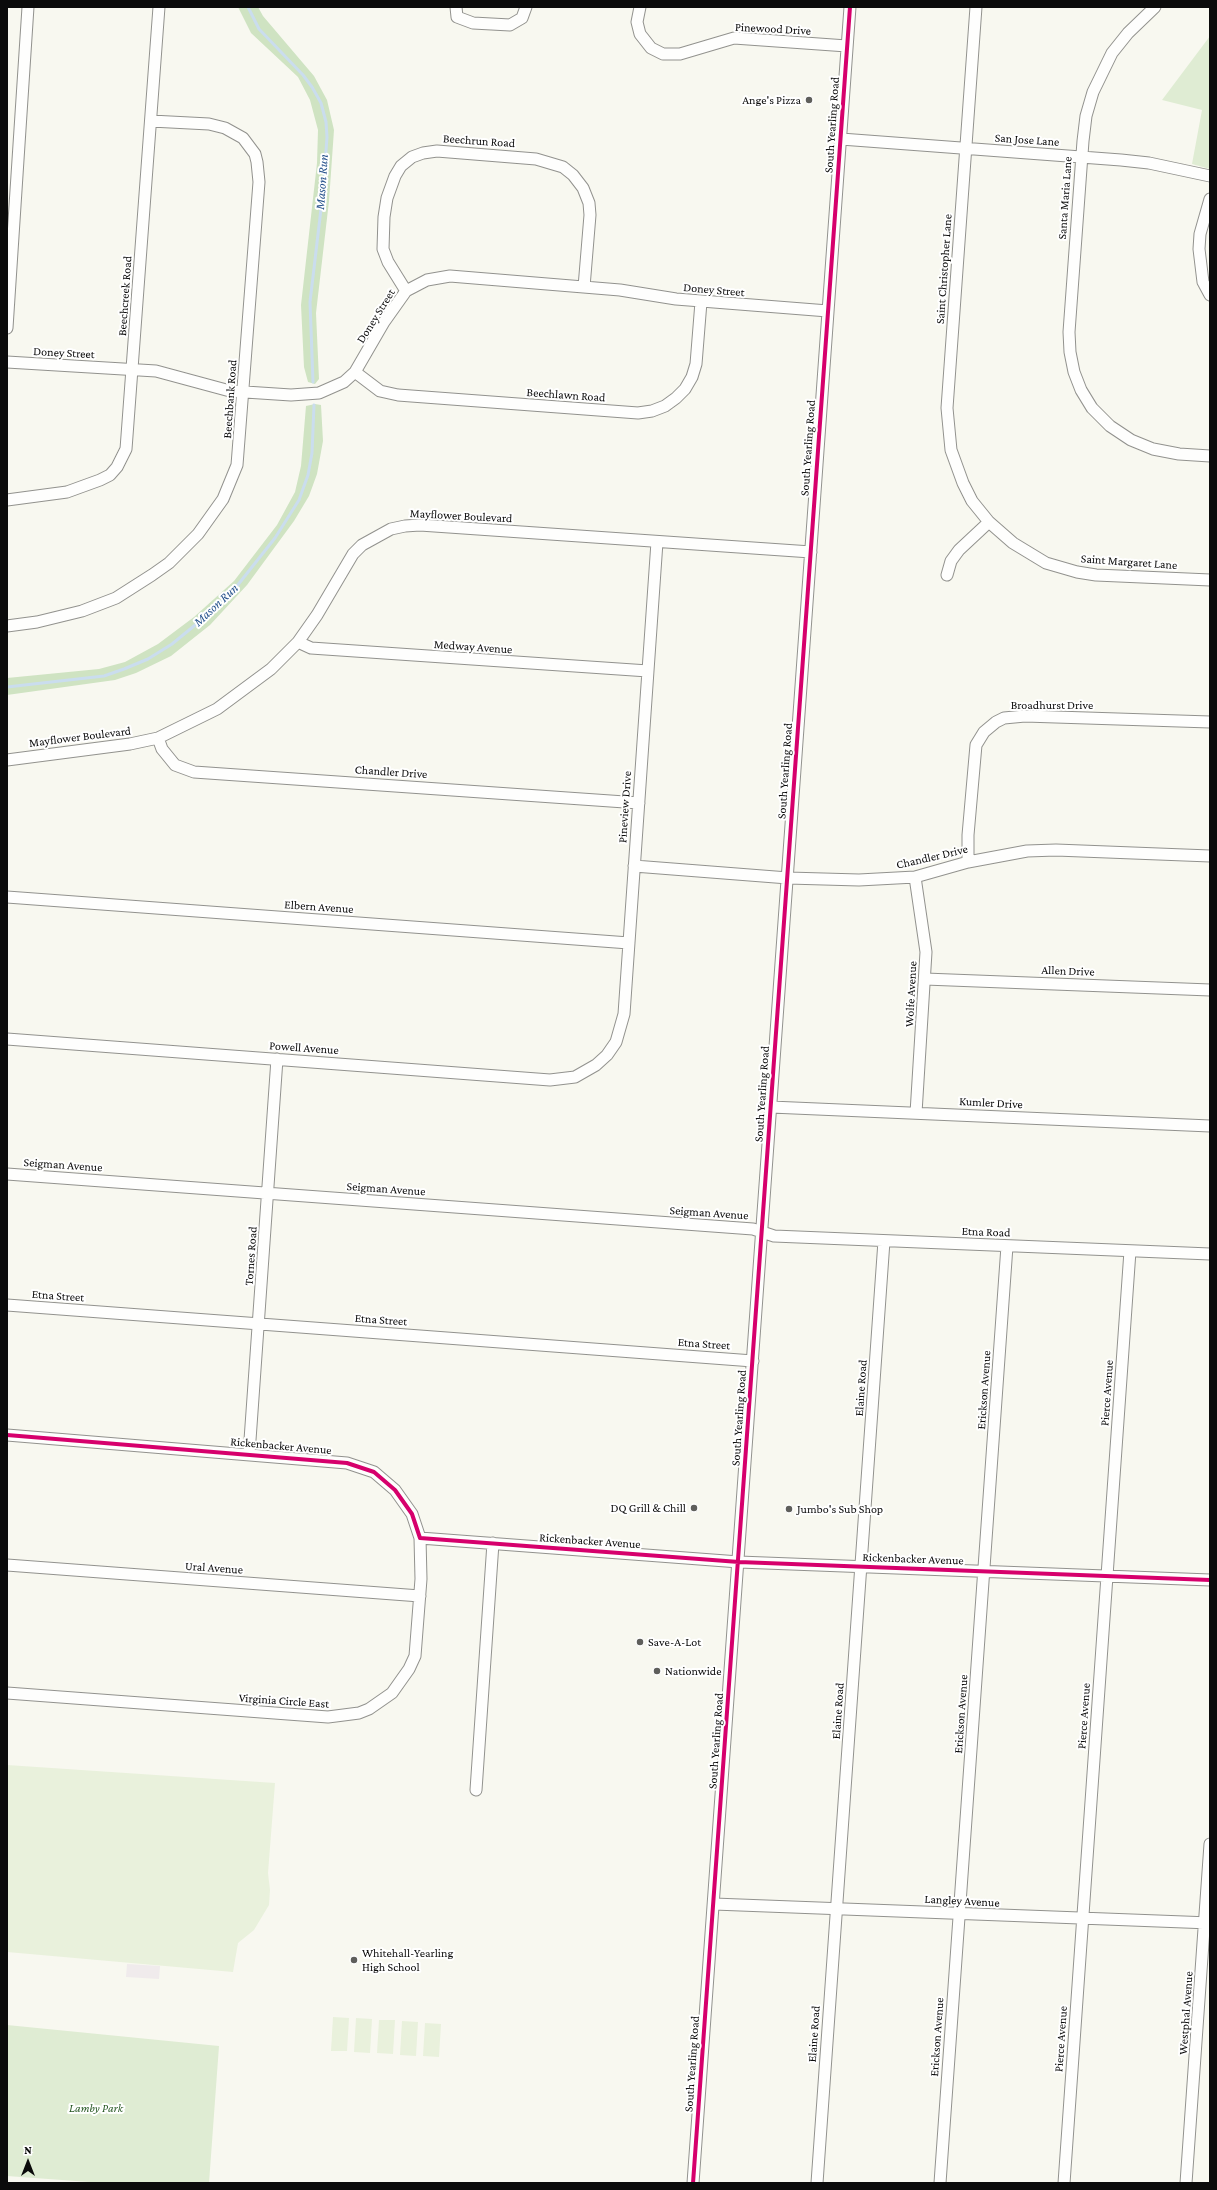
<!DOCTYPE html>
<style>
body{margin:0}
#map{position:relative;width:1217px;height:2190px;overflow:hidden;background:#f8f8f0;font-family:"Crimson Pro",serif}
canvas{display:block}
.frame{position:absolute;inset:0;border:8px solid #0b0b0b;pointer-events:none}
.north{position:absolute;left:8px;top:2142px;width:40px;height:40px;-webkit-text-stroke:3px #fff;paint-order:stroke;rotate:0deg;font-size:11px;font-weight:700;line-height:16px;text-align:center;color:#0b0b0b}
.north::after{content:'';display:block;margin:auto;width:14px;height:18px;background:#0b0b0b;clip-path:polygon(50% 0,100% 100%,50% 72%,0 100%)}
</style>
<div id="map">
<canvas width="1217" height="2190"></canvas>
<div class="frame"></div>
<div class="north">N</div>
</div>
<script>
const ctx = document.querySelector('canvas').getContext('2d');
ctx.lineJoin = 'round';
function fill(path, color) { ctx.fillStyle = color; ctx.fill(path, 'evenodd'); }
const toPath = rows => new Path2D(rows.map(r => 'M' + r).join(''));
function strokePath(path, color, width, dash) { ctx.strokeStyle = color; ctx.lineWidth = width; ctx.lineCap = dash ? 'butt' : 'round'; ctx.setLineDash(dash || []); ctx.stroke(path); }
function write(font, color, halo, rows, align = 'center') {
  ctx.font = font + ' "Crimson Pro",serif'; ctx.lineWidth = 4; ctx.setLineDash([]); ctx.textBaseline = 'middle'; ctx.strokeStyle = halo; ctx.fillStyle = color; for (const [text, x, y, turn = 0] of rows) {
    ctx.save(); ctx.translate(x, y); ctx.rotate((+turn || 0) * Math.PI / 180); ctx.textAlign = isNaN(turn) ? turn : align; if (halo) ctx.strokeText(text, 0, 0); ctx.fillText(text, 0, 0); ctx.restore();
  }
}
const industrial = toPath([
 [127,1964,160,1966,159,1979,126,1977]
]);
const green = toPath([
 [1210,36,1210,169,1192,164,1202,110,1162,100],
 [7,2025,219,2046,209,2183,103,2183,7,2176]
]);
const forest = toPath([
 [238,7,258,7,263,16,314,76,327,100,334,130,329,201,316,313,319,379,315,384,308,382,304,367,301,305,317,163,318,130,310,100,298,77,251,33],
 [315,404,321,405,323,441,317,474,309,496,294,521,247,585,210,625,171,656,136,673,115,680,7,695,7,678,99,669,125,662,158,644,194,617,234,581,277,525,295,492,301,466,306,406]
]);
const pitch = toPath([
 [7,1765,275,1783,268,1873,270,1890,269,1905,254,1930,238,1943,233,1972,7,1952],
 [333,2017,349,2018,347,2051,331,2051],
 [356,2018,372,2019,370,2053,354,2052],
 [379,2020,395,2020,393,2054,377,2053],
 [402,2021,418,2022,416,2056,400,2055],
 [425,2023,441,2024,439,2057,423,2056]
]);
const stream = toPath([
 [248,7,259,29,303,75,312,87,321,103,326,122,327,137,323,192,310,302,313,382],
 [7,687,104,676,124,669,148,659,172,644,205,617,233,591,275,538,299,500,308,475,312,453,314,405]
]);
const minor = toPath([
 [456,7,457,17,473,23,510,25,522,18,526,7],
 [640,7,637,22,640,34,651,48,663,54,680,54,734,38,847,46],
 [976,7,947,408,951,450,963,483,972,501,989,522,1013,543,1046,563,1077,572,1096,575,1210,580],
 [1155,7,1128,33,1112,53,1093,92,1086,116,1083,141,1069,332,1070,352,1074,372,1081,390,1092,408,1110,426,1131,440,1153,449,1179,454,1210,456],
 [841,139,1121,160,1149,163,1210,176],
 [1210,199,1200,234,1199,249,1203,282,1210,295],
 [406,291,388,262,383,249,384,217,387,198,395,176,401,166,412,157,423,153,437,151,536,159,563,167,573,175,583,188,589,203,590,215,584,287],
 [7,328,28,7],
 [7,362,156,371,230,391,291,395,319,393,344,382,355,372,384,322,406,291,427,280,450,276,620,290,676,299,828,311],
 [355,372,380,391,398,395,638,413,652,411,665,406,676,398,685,389,692,377,696,364,701,302],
 [7,500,67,492,100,480,110,475,117,467,126,449,159,7],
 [947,575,951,561,959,550,989,522],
 [7,626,37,622,82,611,116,598,152,575,169,563,198,534,223,499,237,465,259,182,257,162,255,154,243,138,225,128,209,124,151,121],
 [298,642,311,648,648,671],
 [158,738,162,749,175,765,194,772,639,803],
 [7,760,130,744,158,738,217,709,271,669,298,642,317,615,353,554,362,545,391,529,405,526,420,525,811,552],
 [968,862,968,835,976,745,984,732,996,722,1004,718,1025,716,1210,722],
 [634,866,788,878,859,880,915,877,968,862,1027,851,1056,850,1210,856],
 [915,877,926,952,916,1113],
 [7,897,629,943],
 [925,979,1210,990],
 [7,1039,550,1080,575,1077,596,1065,607,1055,616,1042,624,1014,657,542],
 [771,1107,1210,1126],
 [7,1174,753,1229,774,1236,1210,1254],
 [7,1305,753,1361],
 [7,1435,347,1463,374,1472,395,1490,412,1514,420,1538,739,1562,1210,1580],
 [249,1454,277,1059],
 [7,1565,420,1596],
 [7,1693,328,1717,359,1713,369,1709,392,1693,409,1669,415,1656,421,1579,420,1538],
 [476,1790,493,1543],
 [714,1904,1210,1923],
 [693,2183,850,7],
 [817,2183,884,1241],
 [940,2183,1007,1246],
 [1064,2183,1130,1251],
 [1186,2183,1210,1844]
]);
const cycleway = toPath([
 [7,1435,347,1463,374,1472,395,1490,412,1514,420,1538,739,1562,1210,1580],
 [693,2183,850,7]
]);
const markers = [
 [809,100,4,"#5e5e5b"],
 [694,1508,4,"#5e5e5b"],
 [789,1509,4,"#5e5e5b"],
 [640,1642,4,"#5e5e5b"],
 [657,1671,4,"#5e5e5b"],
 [354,1960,4,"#5e5e5b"]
];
const streetNames = [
 ["Pinewood Drive",773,29,3],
 ["South Yearling Road",832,125,-86],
 ["San Jose Lane",1027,140,4],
 ["Beechrun Road",479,141,4],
 ["Santa Maria Lane",1065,198,-86],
 ["Saint Christopher Lane",944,269,-86],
 ["Doney Street",714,290,5],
 ["Beechcreek Road",125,296,-86],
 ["Doney Street",376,316,-58],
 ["Doney Street",64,353,3],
 ["Beechlawn Road",566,395,4],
 ["Beechbank Road",230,399,-86],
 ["South Yearling Road",808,448,-86],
 ["Mayflower Boulevard",461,516,3],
 ["Saint Margaret Lane",1129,562,4],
 ["Medway Avenue",473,647,4],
 ["Broadhurst Drive",1052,705],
 ["Mayflower Boulevard",80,737,-7],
 ["South Yearling Road",785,771,-86],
 ["Chandler Drive",391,772,4],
 ["Pineview Drive",625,807,-86],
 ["Chandler Drive",932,857,-13],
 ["Elbern Avenue",319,907,4],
 ["Allen Drive",1068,971,2],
 ["Wolfe Avenue",911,994,-87],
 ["Powell Avenue",304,1048,4],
 ["South Yearling Road",762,1094,-86],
 ["Kumler Drive",991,1103,3],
 ["Seigman Avenue",63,1165,4],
 ["Seigman Avenue",386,1189,4],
 ["Seigman Avenue",709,1213,4],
 ["Etna Road",986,1232,2],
 ["Tornes Road",251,1256,-86],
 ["Etna Street",58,1296,4],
 ["Etna Street",381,1320,4],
 ["Etna Street",704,1344,4],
 ["Elaine Road",861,1388,-86],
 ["Erickson Avenue",984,1390,-86],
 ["Pierce Avenue",1107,1393,-86],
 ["South Yearling Road",739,1418,-86],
 ["Rickenbacker Avenue",281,1446,5],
 ["Rickenbacker Avenue",590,1541,4],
 ["Rickenbacker Avenue",913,1559,2],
 ["Ural Avenue",214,1568,4],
 ["Virginia Circle East",284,1701,4],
 ["Elaine Road",838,1711,-86],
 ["Erickson Avenue",961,1714,-86],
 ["Pierce Avenue",1084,1716,-86],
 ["South Yearling Road",716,1741,-86],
 ["Langley Avenue",962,1901,3],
 ["Westphal Avenue",1186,2013,-86],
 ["Elaine Road",814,2034,-86],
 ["Erickson Avenue",937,2037,-86],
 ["Pierce Avenue",1061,2039,-86],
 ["South Yearling Road",692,2064,-86]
];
const poiNames = [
 ["Ange's Pizza",801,100,"right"],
 ["DQ Grill & Chill",686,1508,"right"],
 ["Jumbo's Sub Shop",797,1509],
 ["Save-A-Lot",648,1642],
 ["Nationwide",665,1671],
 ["Whitehall-Yearling",362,1953],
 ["High School",362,1967]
];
const parkNames = [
 ["Lamby Park",96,2108]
];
const waterNames = [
 ["Mason Run",322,182,-86],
 ["Mason Run",216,605,-43]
];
fill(industrial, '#f0ebec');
fill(green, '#dfecd3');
fill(forest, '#cfe3c2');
fill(pitch, '#e9f1dc');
strokePath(stream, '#caddee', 3);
strokePath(minor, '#92928e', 13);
strokePath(minor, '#fefefd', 11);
strokePath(cycleway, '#d6006c', 4);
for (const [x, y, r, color] of markers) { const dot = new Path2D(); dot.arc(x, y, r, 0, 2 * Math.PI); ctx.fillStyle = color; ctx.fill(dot); strokePath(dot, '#fff', 1.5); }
write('12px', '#0b0b0b', '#fff', streetNames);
write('12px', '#0b0b0b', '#fff', poiNames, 'left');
write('italic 12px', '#295a25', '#fff', parkNames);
write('italic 13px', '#26528c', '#fff', waterNames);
</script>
